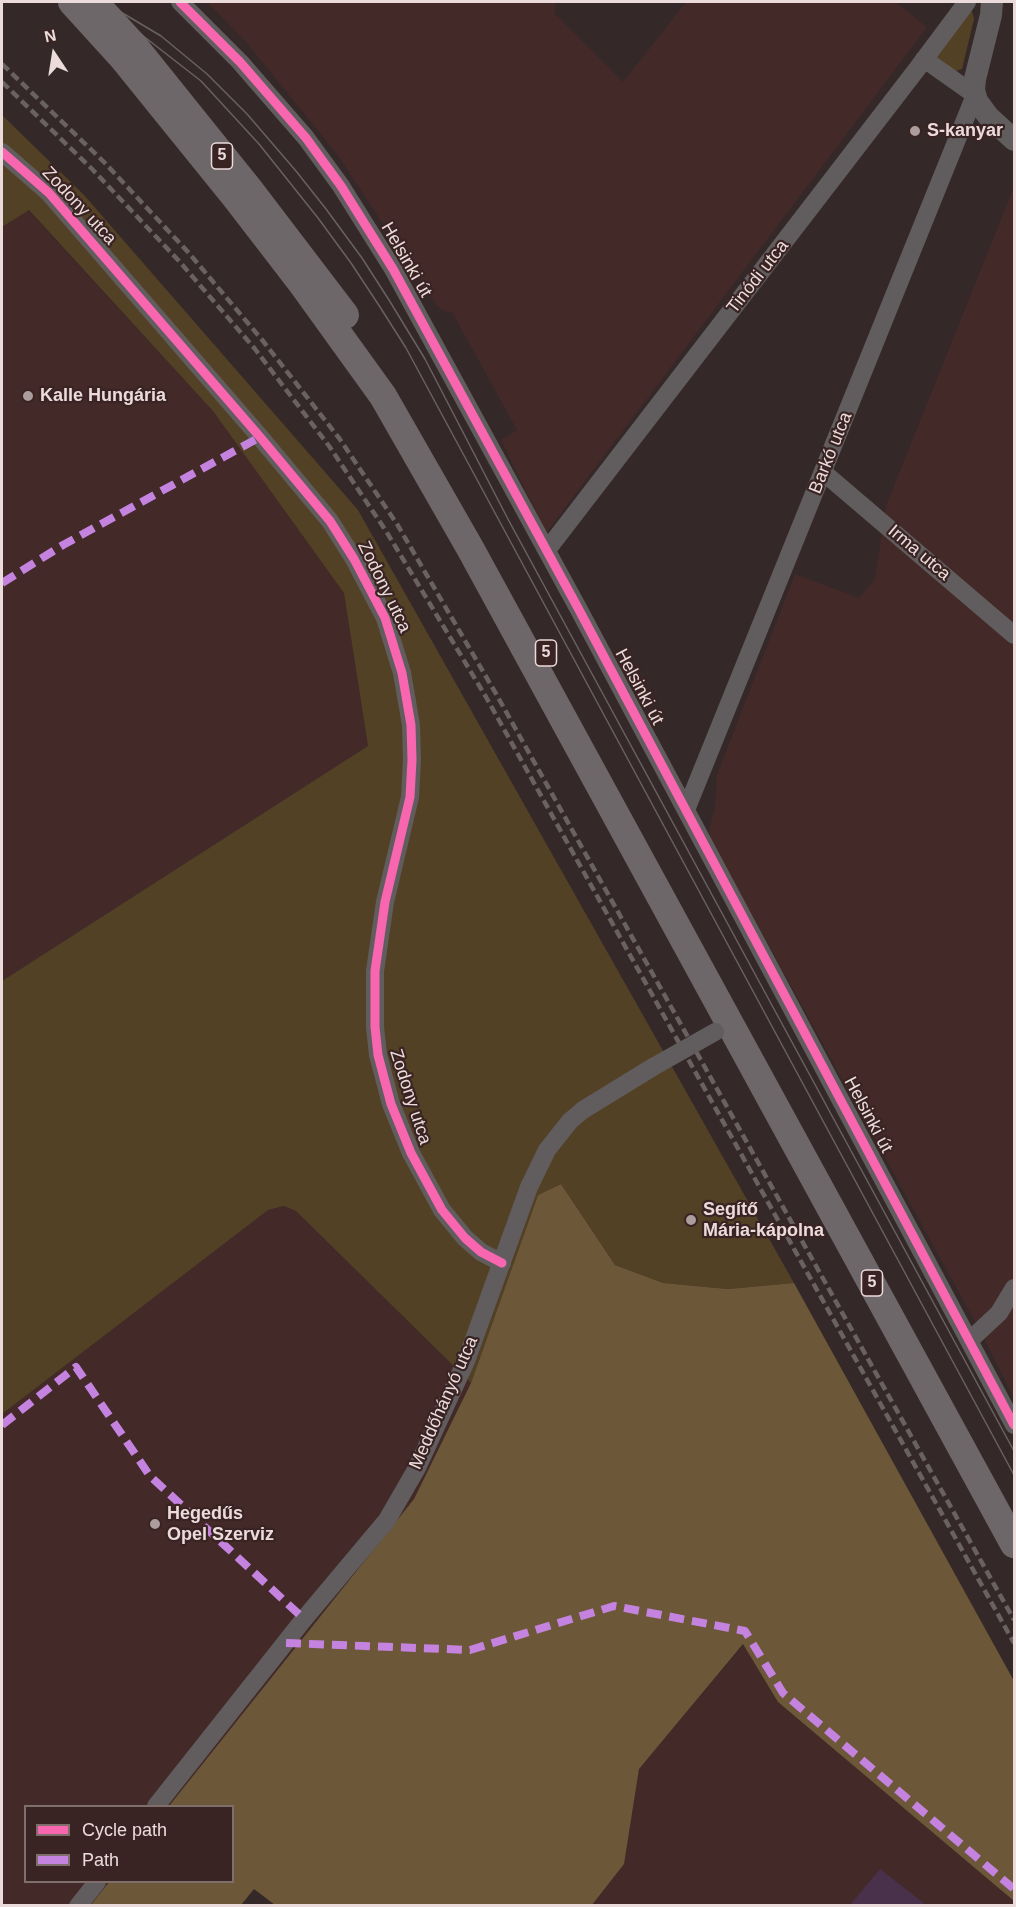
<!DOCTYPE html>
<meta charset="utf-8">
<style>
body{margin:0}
#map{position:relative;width:1016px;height:1907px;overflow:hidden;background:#342928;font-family:Arial,sans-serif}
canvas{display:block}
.frame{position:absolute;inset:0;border:3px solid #ebdcdb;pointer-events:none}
.legend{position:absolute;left:24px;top:1805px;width:210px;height:78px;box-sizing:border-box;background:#392423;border:2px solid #806e6d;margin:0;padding:8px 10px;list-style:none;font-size:18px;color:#ebdcdb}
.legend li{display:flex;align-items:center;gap:12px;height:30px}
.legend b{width:30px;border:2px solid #806e6d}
.north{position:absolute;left:24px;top:24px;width:60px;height:60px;-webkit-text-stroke:4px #392423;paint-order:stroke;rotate:348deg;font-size:16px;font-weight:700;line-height:24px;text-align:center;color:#ebdcdb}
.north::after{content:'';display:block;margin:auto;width:21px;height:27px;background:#ebdcdb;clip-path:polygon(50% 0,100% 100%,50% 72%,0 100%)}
</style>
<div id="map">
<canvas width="1016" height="1907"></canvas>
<div class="frame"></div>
<ul class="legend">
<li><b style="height:8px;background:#f766af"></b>Cycle path</li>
<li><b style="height:8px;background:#c483df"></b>Path</li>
</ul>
<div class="north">N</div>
</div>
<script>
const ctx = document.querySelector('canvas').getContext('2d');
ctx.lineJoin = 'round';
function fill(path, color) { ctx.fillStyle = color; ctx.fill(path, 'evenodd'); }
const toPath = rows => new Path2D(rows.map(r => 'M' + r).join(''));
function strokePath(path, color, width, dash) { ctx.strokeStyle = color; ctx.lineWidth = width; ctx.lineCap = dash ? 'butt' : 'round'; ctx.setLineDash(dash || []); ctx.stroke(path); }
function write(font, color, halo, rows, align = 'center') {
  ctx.font = font + ' Arial,sans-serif'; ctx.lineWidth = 4.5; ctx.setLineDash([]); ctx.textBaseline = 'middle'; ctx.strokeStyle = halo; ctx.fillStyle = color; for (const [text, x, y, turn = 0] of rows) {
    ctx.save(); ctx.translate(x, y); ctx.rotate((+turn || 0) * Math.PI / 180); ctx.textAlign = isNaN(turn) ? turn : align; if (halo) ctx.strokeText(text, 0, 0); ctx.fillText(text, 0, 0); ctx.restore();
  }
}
const built = toPath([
 [207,2,556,2,554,13,623,82,686,2,895,2,927,27,546,533,501,440,517,430,452,312,444,311,437,306,337,154,246,42],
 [1014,187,1014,1398,985,1340,710,838,709,829,715,808,717,775,795,574,859,598,875,579,886,506],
 [28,210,213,411,344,593,368,746,2,981,2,227],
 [284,1206,296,1211,471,1383,414,1499,169,1806,26,1806,26,1882,109,1882,90,1905,2,1905,2,1414,268,1210],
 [744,1644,778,1702,1014,1901,1014,1906,592,1906,624,1864,639,1769]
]);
const green = toPath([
 [972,11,974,19,962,69,953,72,936,61,935,54,966,13],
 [2,115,84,195,358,510,794,1283,728,1289,663,1283,615,1265,561,1184,538,1195,471,1383,296,1211,284,1206,268,1210,2,1414,2,981,368,746,344,593,213,411,29,210,2,227]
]);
const forest = toPath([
 [561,1184,615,1265,663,1283,728,1289,794,1283,1014,1681,1014,1901,778,1702,743,1644,639,1769,624,1864,592,1905,275,1905,254,1889,241,1905,90,1906,109,1882,232,1882,232,1806,169,1806,414,1499,471,1383,538,1195]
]);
const water = toPath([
 [880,1869,926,1905,850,1905]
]);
const minor = toPath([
 [180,2,240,62,306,138,341,186,393,269,578,608,1014,1425],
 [2,152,49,193,260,437,330,521,354,559,385,618,402,673,411,725,412,760,410,797,385,902,375,971,375,1027,378,1055,391,1104,411,1153,442,1210,465,1238,481,1252,502,1263],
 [823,472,1014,635],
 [547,550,917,69,967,2],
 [686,810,975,95,924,59],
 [970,1340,999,1313,1014,1288],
 [156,1806,304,1619,387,1520,417,1468,466,1361,529,1187,547,1150,570,1121,583,1110,653,1067],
 [78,1906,97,1882]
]);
const tertiary = toPath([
 [992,2,991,15,975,79,974,90,977,101,988,116,1014,140]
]);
const primary = toPath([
 [72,2,122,57,236,198,303,285,383,396,470,548,1014,1544]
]);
const tram = toPath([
 [84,2,142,35,201,81,259,144,318,218,351,263,380,307,406,348,1014,1475],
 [104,2,161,36,207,74,247,114,296,171,326,209,362,258,389,300,425,359,509,521,1014,1451]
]);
const rail = toPath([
 [2,64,104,162,188,252,263,341,339,438,397,524,495,692,1014,1620],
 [2,82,93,170,179,261,255,349,329,446,386,531,486,697,1014,1643]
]);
const minorBridge = toPath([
 [653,1067,715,1032]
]);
const primaryBridge = toPath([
 [94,2,135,47,249,189,345,315]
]);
const quiet = toPath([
 [2,583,63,545,260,437],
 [2,1425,76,1367,150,1476,304,1619],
 [286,1643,470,1650,614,1606,745,1631,783,1693,1014,1889]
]);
const cycleway = toPath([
 [180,2,240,62,306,138,341,186,393,269,578,608,1014,1425],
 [2,152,49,193,260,437,330,521,354,559,385,618,402,673,411,725,412,760,410,797,385,902,375,971,375,1027,378,1055,391,1104,411,1153,442,1210,465,1238,481,1252,502,1263]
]);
const markers = [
 [915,131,6,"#ab9d9c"],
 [28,396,6,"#ab9d9c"],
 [691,1220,6,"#ab9d9c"],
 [155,1524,6,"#ab9d9c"]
];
const shields = [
 [222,156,21],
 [546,653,21],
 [872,1283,21]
];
const shieldNames = [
 ["5",222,156],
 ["5",546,653],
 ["5",872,1283]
];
const poiNames = [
 ["S-kanyar",927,131],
 ["Kalle Hungária",40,396],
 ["Segítő",703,1210],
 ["Mária-kápolna",703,1231],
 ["Hegedűs",167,1514],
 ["Opel Szerviz",167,1535]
];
const streetNames = [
 ["Zodony utca",79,206,47],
 ["Helsinki út",406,260,60],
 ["Tinódi utca",758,277,-52],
 ["Barkó utca",831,453,-68],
 ["Irma utca",919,553,40],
 ["Zodony utca",384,587,64],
 ["Helsinki út",639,687,62],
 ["Zodony utca",410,1097,72],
 ["Helsinki út",868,1115,62],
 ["Meddőhányó utca",444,1403,-66]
];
fill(built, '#432928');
fill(green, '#534126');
fill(forest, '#6c5838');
fill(water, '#4a314b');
strokePath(minor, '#615d5e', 18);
strokePath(tertiary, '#615d5e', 22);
strokePath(primary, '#6d6769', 28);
strokePath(tram, '#696162', 1.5);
strokePath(rail, '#696162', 4.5, [9, 4.5]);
strokePath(minorBridge, '#615d5e', 18);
strokePath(primaryBridge, '#6d6769', 28);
strokePath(quiet, '#c483df', 8, [15, 8]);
strokePath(cycleway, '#f766af', 9);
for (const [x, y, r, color] of markers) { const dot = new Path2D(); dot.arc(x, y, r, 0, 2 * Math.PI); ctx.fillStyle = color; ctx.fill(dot); strokePath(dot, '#392423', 2); }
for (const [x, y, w] of shields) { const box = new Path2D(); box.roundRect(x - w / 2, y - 13, w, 26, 4.5); ctx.fillStyle = '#392423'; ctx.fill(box); strokePath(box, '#ebdcdb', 1.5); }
write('bold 16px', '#ebdcdb', null, shieldNames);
write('bold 18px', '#ebdcdb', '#392423', poiNames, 'left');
write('18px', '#ebdcdb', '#392423', streetNames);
</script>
